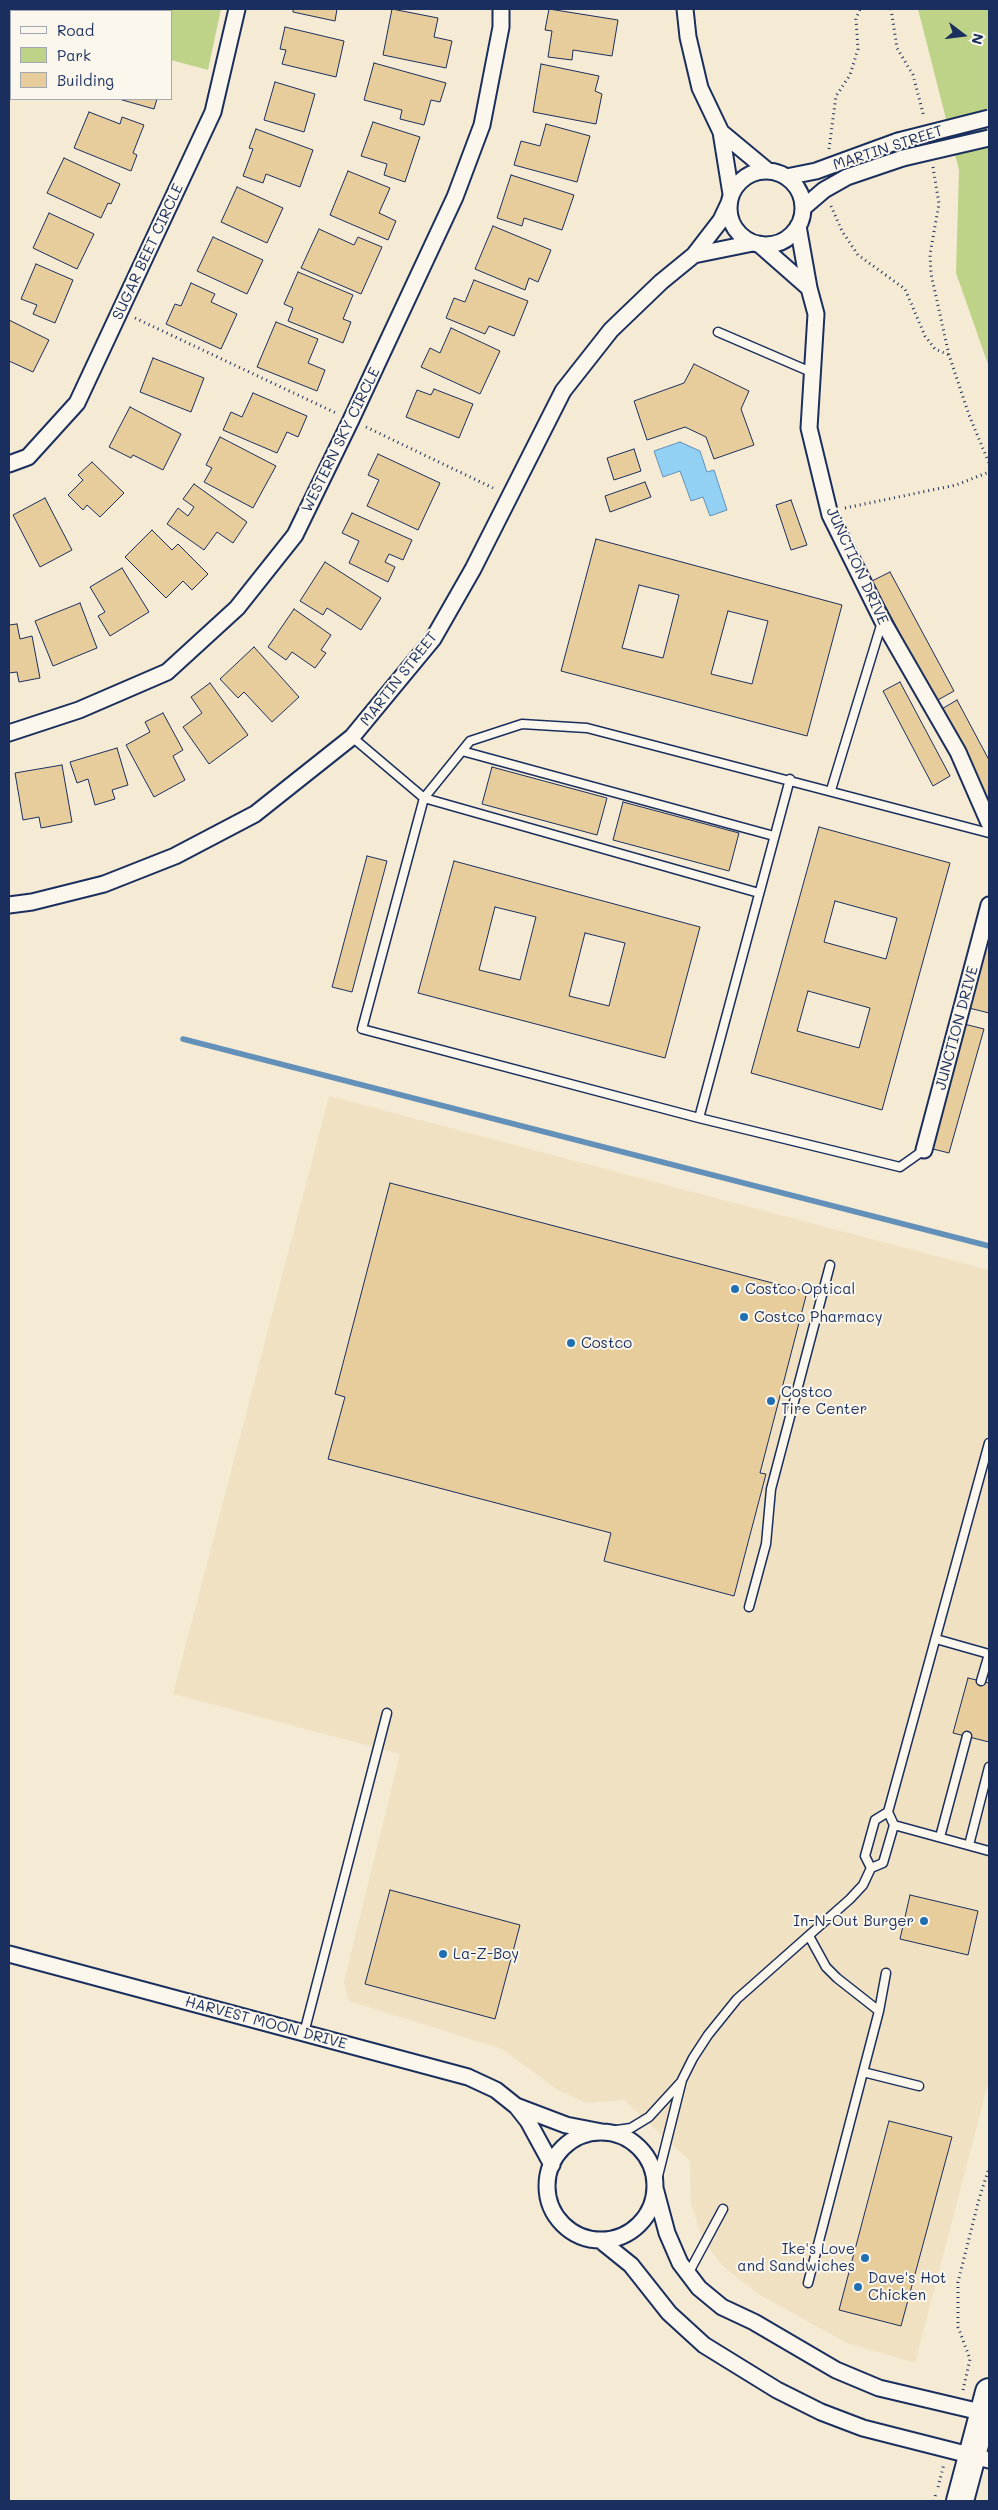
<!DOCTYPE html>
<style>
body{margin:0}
#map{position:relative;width:998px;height:2510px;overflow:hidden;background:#f5ead4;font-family:Mali,sans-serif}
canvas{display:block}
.frame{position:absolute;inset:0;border:10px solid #1b2f5e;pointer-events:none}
.legend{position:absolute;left:10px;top:10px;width:162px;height:90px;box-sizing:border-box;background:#fbf7ec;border:1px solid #a1a7b3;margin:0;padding:6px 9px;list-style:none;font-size:15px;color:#1b2f5e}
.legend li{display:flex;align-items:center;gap:10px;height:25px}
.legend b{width:25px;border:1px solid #a1a7b3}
.north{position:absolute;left:938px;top:10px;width:50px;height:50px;-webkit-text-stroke:4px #fbf7ec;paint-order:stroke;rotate:105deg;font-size:14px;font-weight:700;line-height:20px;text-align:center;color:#1b2f5e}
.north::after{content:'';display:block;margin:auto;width:18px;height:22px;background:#1b2f5e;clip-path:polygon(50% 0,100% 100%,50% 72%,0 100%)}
</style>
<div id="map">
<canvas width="998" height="2510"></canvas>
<div class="frame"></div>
<ul class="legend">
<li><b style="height:6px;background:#fbf7ec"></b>Road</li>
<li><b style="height:14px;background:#bfd388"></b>Park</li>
<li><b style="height:14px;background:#e7cd9c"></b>Building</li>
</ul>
<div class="north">N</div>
</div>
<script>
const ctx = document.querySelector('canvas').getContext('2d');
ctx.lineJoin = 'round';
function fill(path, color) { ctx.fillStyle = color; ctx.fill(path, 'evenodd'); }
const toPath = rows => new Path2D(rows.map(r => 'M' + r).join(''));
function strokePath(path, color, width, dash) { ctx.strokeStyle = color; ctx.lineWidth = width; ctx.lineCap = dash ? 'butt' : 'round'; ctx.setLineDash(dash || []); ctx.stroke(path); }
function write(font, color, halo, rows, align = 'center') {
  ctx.font = font + ' Mali,sans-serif'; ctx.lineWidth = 4; ctx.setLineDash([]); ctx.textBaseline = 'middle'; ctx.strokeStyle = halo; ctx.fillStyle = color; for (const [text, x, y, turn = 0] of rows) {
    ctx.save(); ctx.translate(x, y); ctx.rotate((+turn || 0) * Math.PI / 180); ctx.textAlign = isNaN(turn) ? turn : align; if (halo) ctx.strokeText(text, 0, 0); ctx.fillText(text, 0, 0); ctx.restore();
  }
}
const built = toPath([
 [329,1096,989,1270,989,2080,915,2363,847,2343,758,2294,723,2266,703,2240,691,2204,690,2161,624,2100,586,2103,558,2090,502,2049,349,2001,344,1982,400,1754,173,1694]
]);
const green = toPath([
 [9,9,221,9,208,70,171,60,171,11,11,11,11,14,9,13],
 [918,9,989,9,989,367,956,273,959,170]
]);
const water = toPath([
 [680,442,700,451,707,472,714,470,727,510,710,516,703,497,691,501,680,471,663,477,654,451,680,442]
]);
const stream = toPath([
 [183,1039,989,1246]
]);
const building = toPath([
 [293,9,337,9,335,21,293,12,293,9],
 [392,9,438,18,434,37,452,41,446,68,383,55,392,9],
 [549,9,618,20,612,56,573,50,572,60,548,57,552,31,545,30,549,9],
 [9,23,11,24,11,64,9,64,9,23],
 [285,27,344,41,336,77,282,64,286,50,280,49,285,27],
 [374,63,446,83,440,102,431,100,424,125,400,119,402,110,364,100,374,63],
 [541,64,599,76,595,91,602,94,596,124,533,112,541,64],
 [9,70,11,71,11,93,9,101,9,70],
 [275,82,315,94,304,132,264,120,275,82],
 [119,99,157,99,154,109,119,99],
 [89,112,120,124,122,117,144,125,133,153,137,155,131,171,74,148,89,112],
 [373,122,420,137,405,182,384,175,387,164,361,156,373,122],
 [546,124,590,136,577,182,514,165,521,141,540,146,546,124],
 [256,129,313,150,300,187,266,174,263,183,243,176,253,149,249,148,256,129],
 [64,158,120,184,111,204,108,203,101,218,47,193,64,158],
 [348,171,390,188,379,213,396,221,388,240,330,215,348,171],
 [511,175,574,195,562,230,524,218,522,226,497,218,511,175],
 [237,187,283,208,267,243,221,222,237,187],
 [49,213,94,234,77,269,33,248,49,213],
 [493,226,551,250,538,282,529,278,525,290,475,269,493,226],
 [319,229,354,245,358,237,382,247,361,294,301,268,319,229],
 [213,237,263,260,247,294,197,271,213,237],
 [36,264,73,280,55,323,33,314,37,305,21,299,36,264],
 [298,272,353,295,343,319,351,322,343,343,288,321,293,308,284,304,298,272],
 [474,280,528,301,514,336,489,326,485,334,446,318,454,298,465,302,474,280],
 [191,283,215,294,211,302,237,314,221,349,166,324,175,304,181,306,191,283],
 [9,320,49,340,33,372,9,361,9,320],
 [276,322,318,339,308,363,325,370,317,391,257,367,276,322],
 [451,328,500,351,480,394,421,367,430,348,440,353,451,328],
 [153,358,204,378,191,412,140,392,153,358],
 [694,364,749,391,741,409,754,445,714,459,706,437,685,427,647,440,634,401,684,383,694,364],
 [434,389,473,404,459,438,406,417,417,390,431,395,434,389],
 [253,393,307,416,298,437,287,432,277,453,223,430,231,412,242,417,253,393],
 [130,407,181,434,163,470,133,455,131,458,109,447,130,407],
 [220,437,276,466,253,508,204,482,212,468,206,465,220,437],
 [634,449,641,471,614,480,607,458,634,449],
 [378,454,440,483,418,530,367,506,379,480,368,475,378,454],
 [92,462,124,493,100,517,87,505,83,510,68,495,83,480,78,475,92,462],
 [645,482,651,497,610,512,605,496,645,482],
 [194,484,247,522,233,543,217,532,204,550,167,524,178,508,188,516,194,507,183,499,194,484],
 [45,498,72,550,40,567,13,515,45,498],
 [791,500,807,545,791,550,776,505,791,500],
 [352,513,412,540,403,560,389,554,385,562,395,567,388,582,349,563,359,541,342,533,352,513],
 [152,530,172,550,178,544,208,574,192,590,183,581,166,598,125,557,152,530],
 [596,539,842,605,807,736,561,671,596,539],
 [639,585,679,595,663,658,622,648,639,585],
 [728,611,768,621,752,684,711,674,728,611],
 [325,562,381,598,361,630,327,608,323,615,300,601,325,562],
 [122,568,149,612,110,636,98,616,105,612,90,587,122,568],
 [890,572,954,691,936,701,872,581,890,572],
 [80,603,97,648,53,666,35,621,80,603],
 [294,609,331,635,321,650,326,653,315,668,292,652,286,660,268,647,294,609],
 [17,624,20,639,32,636,40,678,19,682,17,672,9,673,9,625,17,624],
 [254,647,299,697,272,722,244,692,238,698,220,679,254,647],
 [900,682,950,776,933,786,883,691,900,682],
 [210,683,248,735,209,764,183,727,202,713,191,697,210,683],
 [957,700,989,760,989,803,940,710,957,700],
 [163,713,183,750,173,756,185,780,154,797,126,745,150,732,145,722,163,713],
 [117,748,128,785,112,790,115,799,95,805,88,779,77,783,70,762,117,748],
 [62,765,72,822,41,828,39,817,23,820,15,773,62,765],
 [492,767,607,798,597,835,482,804,492,767],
 [623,802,739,833,729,871,613,840,623,802],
 [819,827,950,863,882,1110,751,1073,819,827],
 [835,901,897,918,886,959,824,942,835,901],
 [808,991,870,1008,859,1048,797,1031,808,991],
 [367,856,387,861,352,992,332,987,367,856],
 [454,861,700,927,665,1058,418,993,454,861],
 [495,907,536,917,520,980,479,970,495,907],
 [585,933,625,943,609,1006,569,996,585,933],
 [989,934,989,1013,969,1008,989,934],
 [964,1024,984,1029,949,1153,929,1148,964,1024],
 [390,1183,807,1292,760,1473,766,1474,734,1596,604,1561,611,1533,328,1459,345,1397,335,1394,390,1183],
 [968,1678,989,1683,989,1742,953,1733,968,1678],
 [390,1890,520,1925,495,2019,365,1984,390,1890],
 [910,1895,978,1911,968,1955,900,1939,910,1895],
 [889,2121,952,2137,901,2326,839,2310,889,2121]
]);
const path = toPath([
 [891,9,897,48,913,75,924,117],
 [829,149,836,96,850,75,858,49,856,19,860,9],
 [933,167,939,204,930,254,931,274,949,355,969,415,989,463],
 [831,206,842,231,858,255,905,289,925,336,935,349,949,355],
 [135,318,336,413],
 [366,427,493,488],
 [845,508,956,485,989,472],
 [963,2390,970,2359,958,2327,958,2282,979,2199,989,2168],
 [938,2487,944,2464],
 [934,2501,936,2493]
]);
const service = toPath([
 [718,332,811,372],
 [352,737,424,798,759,893],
 [462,751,774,836],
 [831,790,882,622],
 [699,1118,790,779],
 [924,1150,900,1167,699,1118,362,1029,424,798,470,741,522,724,587,728,989,833],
 [749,1607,766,1544,771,1489,830,1265],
 [936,1639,989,1654],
 [981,1681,989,1654],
 [894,1825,989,1851],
 [940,1837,967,1736],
 [969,1845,989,1767],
 [871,1868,865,1856,875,1820,888,1812],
 [879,2011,886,1973],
 [304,2033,387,1713],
 [863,2072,919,2086],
 [602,2132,631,2128,649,2117,681,2082],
 [655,2188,682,2080,693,2058,708,2035,737,1999,850,1899,863,1885,871,1868,883,1863,894,1825,888,1812,989,1443],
 [688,2274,723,2209],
 [808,2283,879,2011,837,1978,826,1967,809,1936]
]);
const minor = toPath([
 [685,9,688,37,700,88,721,132,731,194],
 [721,132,768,171],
 '729 208a37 37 0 1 1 74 0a37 37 0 1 1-74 0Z',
 [786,177,816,171,898,141],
 [803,208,824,190,847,177,903,158],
 [798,226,809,288,816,314,809,428,830,515,882,620,958,752,989,823],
 [759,244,809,288],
 [694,255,753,243],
 [9,464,28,457,77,403,213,112,237,9],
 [9,733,79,710,167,672,237,608,295,535,350,422,455,197,482,125,501,27,501,9],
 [9,905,32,902,104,884,175,856,255,814,352,737,433,639,473,569,563,391,611,330,661,282,694,255,721,220,729,203],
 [924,1150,989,905],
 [9,1954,468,2077,496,2090,516,2106,566,2125,602,2132],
 [517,2107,528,2121,552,2165],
 '547 2186a54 54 0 1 1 108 0a54 54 0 1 1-108 0Z',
 [655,2188,667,2233,680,2263,699,2288,722,2307,754,2322,836,2370,879,2388,989,2414],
 [600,2240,631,2265,669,2313,704,2345,777,2390,821,2412,863,2428,989,2460]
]);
const trunk = toPath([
 [960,2501,989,2392]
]);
const minorBridge = toPath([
 [898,141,989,118],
 [903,158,989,138]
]);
const markers = [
 [735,1289,5,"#1f6fb2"],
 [744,1317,5,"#1f6fb2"],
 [571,1343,5,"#1f6fb2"],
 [771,1401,5,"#1f6fb2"],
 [924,1921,5,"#1f6fb2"],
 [443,1954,5,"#1f6fb2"],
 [865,2258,5,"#1f6fb2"],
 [858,2287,5,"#1f6fb2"]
];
const streetNames = [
 ["MARTIN STREET",888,148,-18],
 ["SUGAR BEET CIRCLE",148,252,-65],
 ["WESTERN SKY CIRCLE",341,440,-64],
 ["JUNCTION DRIVE",857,566,65],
 ["MARTIN STREET",399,679,-52],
 ["JUNCTION DRIVE",957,1028,-75],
 ["HARVEST MOON DRIVE",266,2023,15]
];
const poiNames = [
 ["Costco Optical",745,1289],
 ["Costco Pharmacy",754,1317],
 ["Costco",581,1343],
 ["Costco",781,1392],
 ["Tire Center",781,1409],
 ["In-N-Out Burger",914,1921,"right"],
 ["La-Z-Boy",453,1954],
 ["Ike's Love",855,2249,"right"],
 ["and Sandwiches",855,2266,"right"],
 ["Dave's Hot",868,2278],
 ["Chicken",868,2295]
];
fill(built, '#f1e1c3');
fill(green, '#bfd388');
fill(water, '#93d1f4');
strokePath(water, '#6390b8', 1);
strokePath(stream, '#6390b8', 5.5);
fill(building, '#e7cd9c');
strokePath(building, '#1b2f5e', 1);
strokePath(service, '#1b2f5e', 11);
strokePath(minor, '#1b2f5e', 19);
strokePath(trunk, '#1b2f5e', 30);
strokePath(path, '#1b2f5e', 3, [1, 4]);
strokePath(service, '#fbf7ec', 8);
strokePath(minor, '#fbf7ec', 15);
strokePath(trunk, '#fbf7ec', 26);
strokePath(minorBridge, '#1b2f5e', 19, []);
strokePath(minorBridge, '#fbf7ec', 15);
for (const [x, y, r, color] of markers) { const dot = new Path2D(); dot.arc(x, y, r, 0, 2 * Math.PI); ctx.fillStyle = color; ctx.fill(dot); strokePath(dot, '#fbf7ec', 2); }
write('15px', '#1b2f5e', '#fbf7ec', streetNames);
write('15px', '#1b2f5e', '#fbf7ec', poiNames, 'left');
</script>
